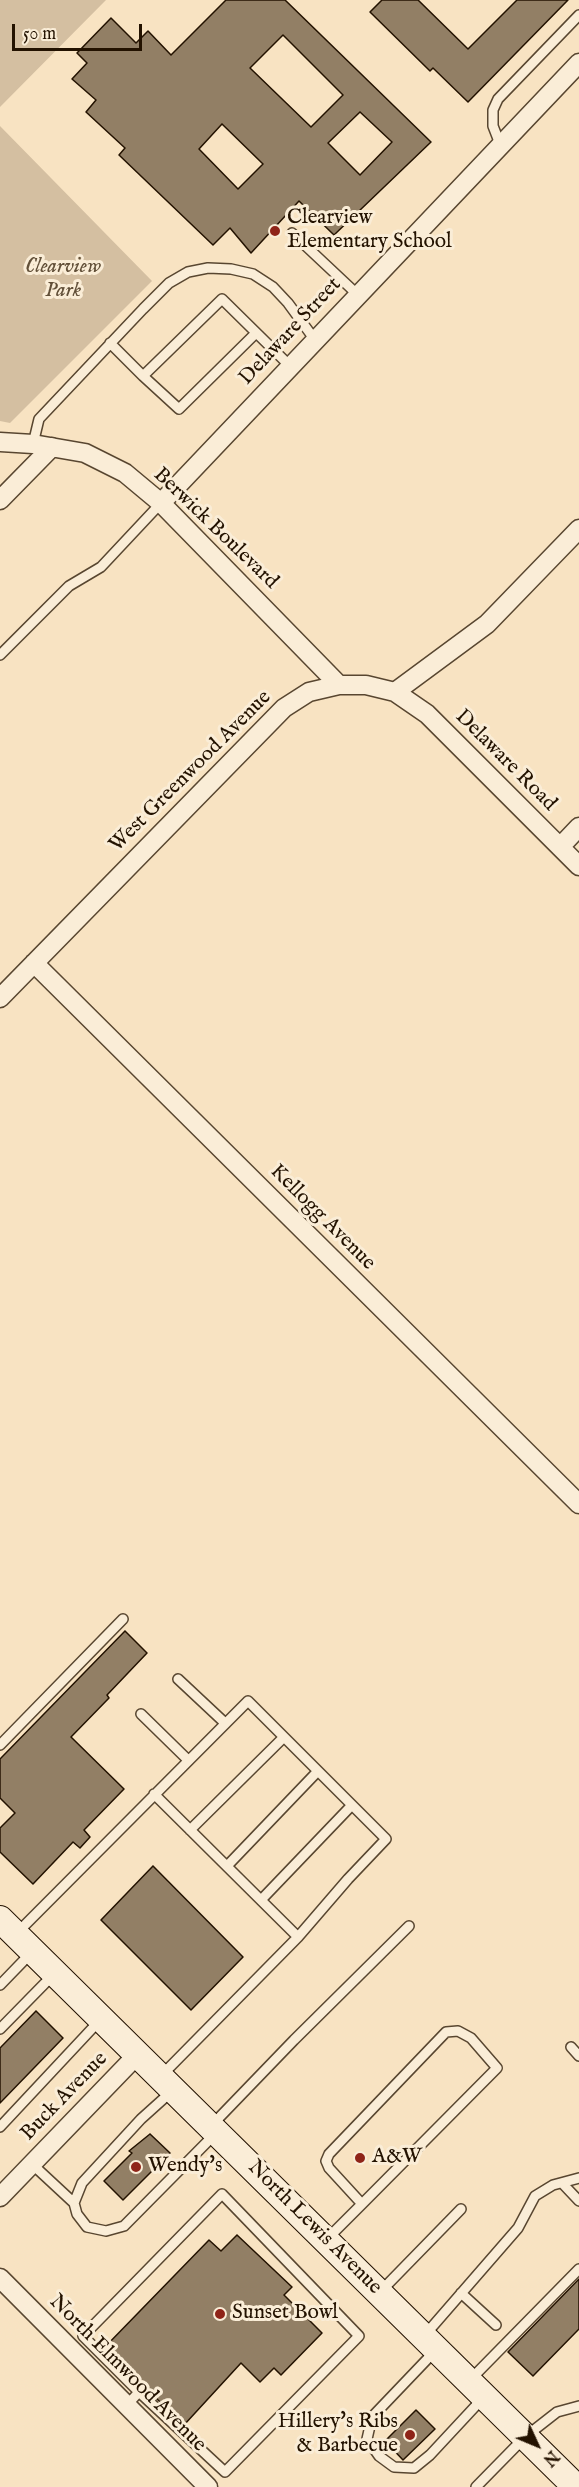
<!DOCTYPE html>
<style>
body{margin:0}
#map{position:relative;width:579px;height:2487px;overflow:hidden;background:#f8e3c2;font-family:"IM FELL English",serif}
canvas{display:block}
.north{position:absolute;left:507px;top:2415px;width:60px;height:60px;-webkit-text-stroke:4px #faedd7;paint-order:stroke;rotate:134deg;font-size:16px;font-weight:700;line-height:24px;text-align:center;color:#231200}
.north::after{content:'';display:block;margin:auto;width:21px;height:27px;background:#231200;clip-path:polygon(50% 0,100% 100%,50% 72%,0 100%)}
.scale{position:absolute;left:12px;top:24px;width:130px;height:27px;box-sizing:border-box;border:3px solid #231200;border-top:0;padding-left:8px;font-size:18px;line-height:21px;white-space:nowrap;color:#231200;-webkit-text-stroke:4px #faedd7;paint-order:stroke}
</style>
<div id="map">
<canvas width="579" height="2487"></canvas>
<div class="north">N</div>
<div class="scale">50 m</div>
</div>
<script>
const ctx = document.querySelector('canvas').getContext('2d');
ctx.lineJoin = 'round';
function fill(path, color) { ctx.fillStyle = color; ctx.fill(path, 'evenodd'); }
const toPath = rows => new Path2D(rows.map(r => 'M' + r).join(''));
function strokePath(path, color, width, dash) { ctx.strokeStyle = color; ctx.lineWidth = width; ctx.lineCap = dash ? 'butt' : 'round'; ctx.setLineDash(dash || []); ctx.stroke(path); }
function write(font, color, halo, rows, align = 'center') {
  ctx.font = font + ' "IM FELL English",serif'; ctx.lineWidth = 6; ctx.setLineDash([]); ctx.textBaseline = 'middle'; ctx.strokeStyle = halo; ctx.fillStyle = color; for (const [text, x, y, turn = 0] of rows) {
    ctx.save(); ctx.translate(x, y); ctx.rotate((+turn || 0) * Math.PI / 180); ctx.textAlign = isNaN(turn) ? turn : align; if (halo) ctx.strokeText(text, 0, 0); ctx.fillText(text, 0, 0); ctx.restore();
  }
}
const green = toPath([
 [0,0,106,0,0,107],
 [0,126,152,281,10,423,0,421]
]);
const building = toPath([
 [226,0,285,0,431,142,334,235,299,201,251,253,230,228,213,245,119,155,125,148,86,112,96,100,72,79,87,63,77,53,111,18,136,43,148,31,171,55,226,0],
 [283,35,343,95,311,127,250,68,283,35],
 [360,112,392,142,360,175,328,143,360,112],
 [222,124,263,164,238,189,199,149,222,124],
 [382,0,418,0,468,49,517,0,568,0,468,102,433,68,430,71,370,12,382,0],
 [125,1631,147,1653,107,1695,109,1698,71,1737,124,1789,84,1830,90,1837,80,1848,73,1842,33,1884,0,1852,0,1828,15,1813,0,1798,0,1759,125,1631],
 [153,1866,243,1957,191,2010,101,1920,153,1866],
 [36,2011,63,2038,0,2103,0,2048,36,2011],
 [150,2134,170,2153,123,2200,104,2181,132,2153,129,2151,150,2134],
 [237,2235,292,2287,284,2295,322,2333,281,2375,274,2368,260,2382,241,2363,184,2425,104,2348,209,2240,221,2251,237,2235],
 [579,2279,579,2329,533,2376,508,2352,579,2279],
 [416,2410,435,2429,403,2460,385,2441,416,2410]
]);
const service = toPath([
 [500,144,493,126,493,110,498,99,579,15],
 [292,233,358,295],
 [110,343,143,376,222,299,290,366],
 [143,376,179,409,256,333],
 [33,444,39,419,143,309,169,283,188,272,208,268,231,269,253,274,273,287,288,303,315,340],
 [0,655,69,586,101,567,161,503],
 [178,1679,225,1723],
 [141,1714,188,1760],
 [0,1745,123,1619],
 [154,1794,298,1937],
 [190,1830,284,1737],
 [227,1866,318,1771],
 [261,1900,352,1805],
 [17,1933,248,1701,386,1839,348,1879,298,1937,160,2077],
 [0,1985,32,1952],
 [0,2029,53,1975],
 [571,2047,579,2056],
 [171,2092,141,2119,82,2183,74,2203,77,2214,87,2227,106,2231,124,2226,216,2133],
 [212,2125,294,2040,409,1926],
 [0,2127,101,2019],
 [32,2164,74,2203],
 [562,2183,579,2201],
 [327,2239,362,2204,497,2068,471,2038,458,2031,446,2032,329,2154,326,2161,329,2168,362,2204],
 [381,2291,461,2209],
 [461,2293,496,2325],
 [425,2335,518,2228,535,2196,553,2185,579,2178],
 [435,2351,372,2417,367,2439,379,2456,394,2467,414,2468,430,2455,483,2398],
 [469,2381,579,2269],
 [127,2405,139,2392,83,2336,222,2194,359,2336,225,2472,139,2392],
 [476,2487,525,2437,557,2412,579,2406]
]);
const minor = toPath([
 [0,442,33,444,85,453,125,473,161,503,339,685],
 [0,500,52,447],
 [161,503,579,63],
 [395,692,427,714,579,866],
 [560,847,579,827],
 [34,963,579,1504],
 [0,998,284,708,309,692,339,685,366,685,395,692,487,624,579,529],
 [0,2197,137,2055],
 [0,2278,208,2487]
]);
const secondary = toPath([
 [0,1919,576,2487]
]);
const markers = [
 [275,231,6,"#8f2418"],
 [360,2158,6,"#8f2418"],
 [136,2167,6,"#8f2418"],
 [220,2314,6,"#8f2418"],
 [410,2435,6,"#8f2418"]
];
const poiNames = [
 ["Clearview",287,219],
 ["Elementary School",287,243],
 ["A&W",372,2158],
 ["Wendy's",148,2167],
 ["Sunset Bowl",232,2314],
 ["Hillery's Ribs",398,2423,"right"],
 ["& Barbecue",398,2447,"right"]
];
const parkNames = [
 ["Clearview",63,268],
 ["Park",63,292]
];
const streetNames = [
 ["Delaware Street",291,332,-47],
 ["Berwick Boulevard",215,529,44],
 ["Delaware Road",505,761,45],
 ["West Greenwood Avenue",191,772,-45],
 ["Kellogg Avenue",322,1218,45],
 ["Buck Avenue",65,2097,-46],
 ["North Lewis Avenue",314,2228,45],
 ["North Elmwood Avenue",127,2374,45]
];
fill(green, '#d4bfa1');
fill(building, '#927f65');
strokePath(building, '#231200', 1.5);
strokePath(service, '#584630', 12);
strokePath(minor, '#584630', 21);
strokePath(secondary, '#231200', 28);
strokePath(service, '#faedd7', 9);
strokePath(minor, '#faedd7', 18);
strokePath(secondary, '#faedd7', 26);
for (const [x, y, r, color] of markers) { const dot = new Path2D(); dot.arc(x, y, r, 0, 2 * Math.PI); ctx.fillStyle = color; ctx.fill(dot); strokePath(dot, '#faedd7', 2); }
write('21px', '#231200', '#faedd7', poiNames, 'left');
write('italic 21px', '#614f38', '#faedd7', parkNames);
write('21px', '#231200', '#faedd7', streetNames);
</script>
